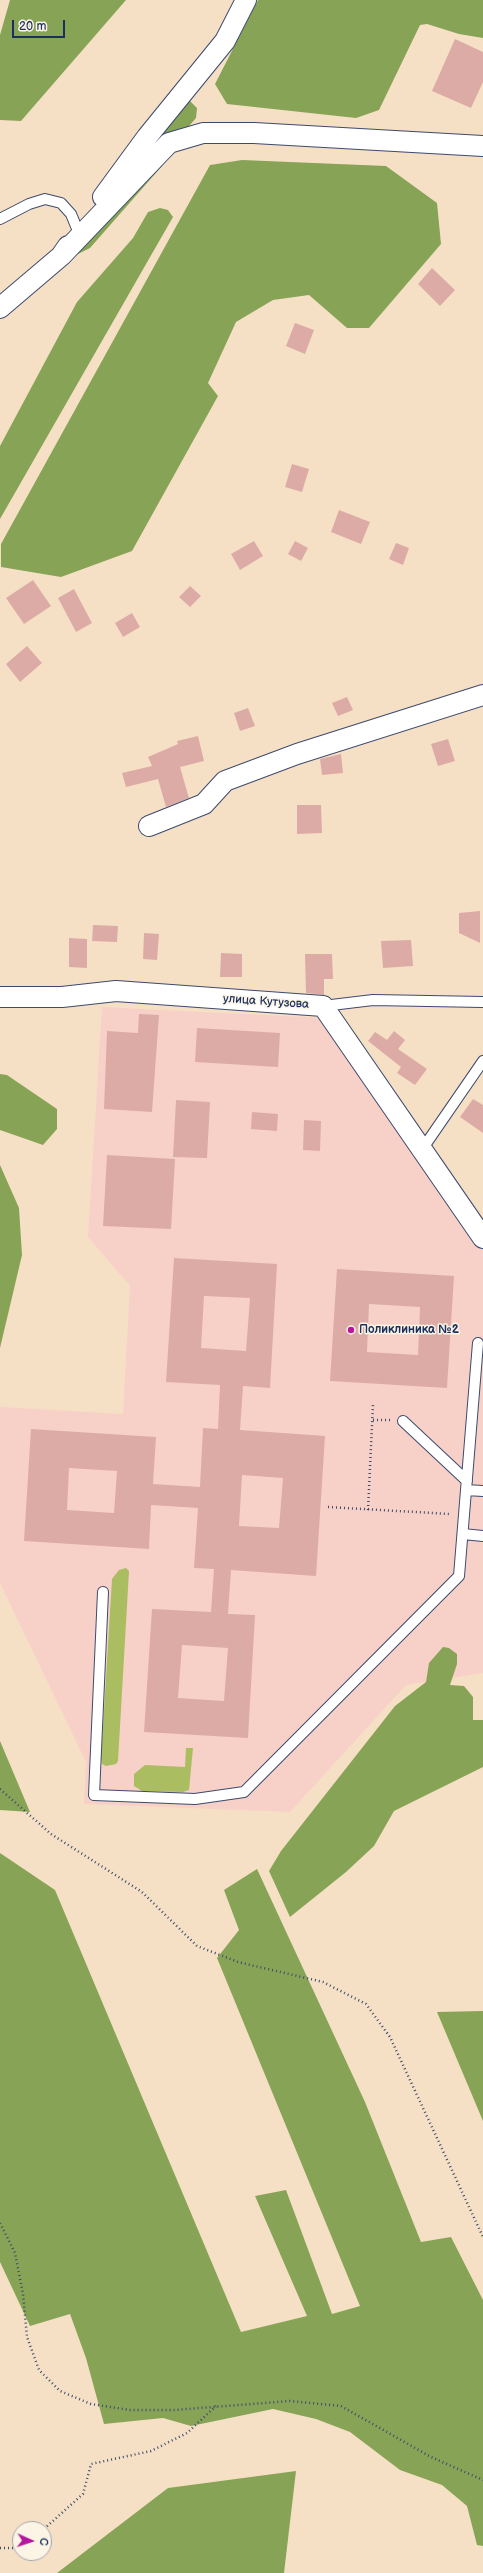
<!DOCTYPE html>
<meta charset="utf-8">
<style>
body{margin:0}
#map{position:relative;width:483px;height:2573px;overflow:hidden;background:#f6e0c5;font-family:"Balsamiq Sans",sans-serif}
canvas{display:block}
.north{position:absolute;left:12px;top:2521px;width:40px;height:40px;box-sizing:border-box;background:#fcf5e5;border:1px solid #a2a6af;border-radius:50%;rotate:93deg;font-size:11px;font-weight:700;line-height:16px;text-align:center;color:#1b2f5e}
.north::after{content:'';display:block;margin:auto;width:14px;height:18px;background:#b5179e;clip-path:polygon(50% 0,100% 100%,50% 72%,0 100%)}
.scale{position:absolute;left:12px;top:20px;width:53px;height:18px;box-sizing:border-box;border:2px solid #1b2f5e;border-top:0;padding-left:5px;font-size:12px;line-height:14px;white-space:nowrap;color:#1b2f5e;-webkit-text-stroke:3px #fcf5e5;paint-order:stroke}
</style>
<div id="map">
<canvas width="483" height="2573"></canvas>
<div class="north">С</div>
<div class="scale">20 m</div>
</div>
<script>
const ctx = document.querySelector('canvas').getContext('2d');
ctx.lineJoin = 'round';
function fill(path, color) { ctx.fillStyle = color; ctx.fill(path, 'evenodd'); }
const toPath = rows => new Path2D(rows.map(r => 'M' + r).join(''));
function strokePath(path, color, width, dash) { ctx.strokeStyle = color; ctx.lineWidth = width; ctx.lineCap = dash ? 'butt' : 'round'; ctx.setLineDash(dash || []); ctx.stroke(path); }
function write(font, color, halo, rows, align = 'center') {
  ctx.font = font + ' "Balsamiq Sans",sans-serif'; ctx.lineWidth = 3; ctx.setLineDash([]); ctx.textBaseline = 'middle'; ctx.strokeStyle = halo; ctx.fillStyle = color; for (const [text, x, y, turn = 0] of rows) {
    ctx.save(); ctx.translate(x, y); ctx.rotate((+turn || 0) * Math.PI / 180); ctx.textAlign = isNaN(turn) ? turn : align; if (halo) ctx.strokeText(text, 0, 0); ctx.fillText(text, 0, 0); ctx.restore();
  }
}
const built = toPath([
 [102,1007,325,1018,483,1246,483,1673,406,1685,290,1812,84,1804,86,1762,0,1583,0,1407,123,1414,130,1286,88,1237]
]);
const green = toPath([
 [126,1568,129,1571,118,1761,116,1764,106,1766,102,1764,101,1759,112,1579,119,1570],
 [186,1748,193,1748,189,1790,183,1792,142,1791,134,1786,134,1774,145,1765,185,1767]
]);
const forest = toPath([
 [10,0,126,0,21,121,0,120,0,35],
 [258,0,483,0,483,38,459,34,427,24,420,25,379,110,356,118,227,104,215,84],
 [190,101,197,108,196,118,165,154,162,166,90,248,78,254,74,251,178,108],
 [242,160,386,166,437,203,441,244,369,328,347,328,309,295,273,300,236,322,208,383,218,396,132,551,61,577,1,567,1,544,210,165],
 [160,208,168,210,173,217,0,519,0,446,77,302,133,238,148,212],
 [0,1074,7,1075,57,1109,57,1129,43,1145,0,1130],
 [0,1165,19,1208,22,1255,0,1348],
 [443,1647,449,1648,457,1654,457,1664,450,1685,464,1686,473,1697,473,1720,483,1720,483,1767,394,1811,374,1846,346,1872,290,1917,269,1871,281,1851,395,1706,426,1682,429,1663],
 [0,1741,30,1812,0,1810],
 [0,1853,55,1890,241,2332,307,2316,255,2196,286,2190,332,2314,360,2306,217,1958,239,1930,224,1890,257,1869,365,2102,421,2242,451,2237,483,2300,483,2546,477,2545,467,2506,442,2485,400,2470,350,2432,316,2419,273,2409,191,2426,163,2418,104,2424,86,2358,70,2314,30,2326,0,2262],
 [483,2011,483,2121,437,2012],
 [296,2471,284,2573,57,2573,168,2488]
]);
const building = toPath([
 [455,39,483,52,483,82,471,108,432,91],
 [432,268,455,290,440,306,418,284],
 [295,323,314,330,305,354,286,346],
 [292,464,309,469,302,492,285,487],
 [339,510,370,522,361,544,331,532],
 [254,541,263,556,240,570,231,554],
 [295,541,308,548,301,561,288,554],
 [396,543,409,548,403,565,389,559],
 [33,580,51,606,24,624,6,598],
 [190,586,201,596,190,607,179,597],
 [74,589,92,623,76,632,58,598],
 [132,613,140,627,123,637,115,623],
 [27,646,42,663,20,682,6,664],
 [347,697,353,710,338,716,332,703],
 [248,708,255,726,240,731,234,713],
 [198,736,204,761,180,767,189,798,166,807,158,779,126,787,122,773,152,766,148,757,178,744,177,741],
 [448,739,455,761,438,766,431,744],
 [341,754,343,773,322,775,320,759],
 [297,805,321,805,322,833,297,834],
 [480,911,480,943,459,933,459,913],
 [93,925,118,926,117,942,92,941],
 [144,933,159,934,157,960,143,959],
 [69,938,87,939,87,968,69,967],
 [411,940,413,966,383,968,381,941],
 [221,953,242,954,242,977,220,977],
 [305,954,332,954,333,979,324,979,324,995,306,993],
 [139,1014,159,1015,152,1112,104,1109,107,1031,138,1033],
 [197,1028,280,1033,278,1067,195,1062],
 [394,1031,405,1040,398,1049,427,1069,415,1085,397,1073,401,1067,368,1041,375,1032,387,1040],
 [473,1099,483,1105,483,1133,460,1117],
 [176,1100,210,1102,207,1158,173,1157],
 [252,1112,278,1114,277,1131,251,1129],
 [304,1120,321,1121,320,1151,303,1150],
 [107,1155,175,1159,171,1229,103,1226],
 [174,1258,277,1264,270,1388,243,1386,240,1430,325,1436,316,1576,231,1570,228,1614,255,1615,248,1738,144,1732,152,1609,211,1612,214,1569,194,1568,198,1508,151,1505,149,1549,24,1541,31,1429,156,1437,153,1484,200,1487,203,1428,218,1429,220,1385,166,1382],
 [204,1296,250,1298,246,1351,201,1348],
 [69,1468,117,1471,114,1513,67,1510],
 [242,1475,283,1478,279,1528,239,1526],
 [182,1645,228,1648,224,1701,178,1698],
 [337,1269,454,1276,447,1388,330,1381],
 [369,1304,420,1307,418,1355,367,1352]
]);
const path = toPath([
 [373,1420,390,1420],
 [328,1507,450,1514],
 [368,1510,373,1404],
 [0,1789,51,1834,142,1892,197,1946,238,1962,323,1982,366,2004,390,2037,483,2237],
 [0,2223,15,2253,23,2294,27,2337,39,2370,60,2391,91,2404,130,2410,174,2410,290,2401,341,2406,431,2457,483,2480],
 [44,2529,83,2494,91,2464,151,2451,187,2433,216,2406],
 [0,2548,20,2548]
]);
const service = toPath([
 [0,219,29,204,45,199,61,203,71,214,78,231],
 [323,1006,373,1000,483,1002],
 [421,1151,483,1061],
 [403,1421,467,1481],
 [466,1490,483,1491],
 [463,1534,483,1536],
 [103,1592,94,1795,195,1799,244,1792,459,1576,478,1343]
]);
const minor = toPath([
 [103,197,147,137,225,41,246,0],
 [61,256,169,143,203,133,254,133,483,146],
 [0,308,61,256,68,246],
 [149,826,204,804,225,781,297,754,483,695],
 [0,997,62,997,116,991,323,1006,483,1238]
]);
const markers = [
 [351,1330,4,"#b5179e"]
];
const streetNames = [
 ["улица Кутузова",266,1002,4]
];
const poiNames = [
 ["Поликлиника №2",359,1330]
];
fill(built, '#f7d1c7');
fill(green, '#aabd60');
fill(forest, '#87a456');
fill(building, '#ddaba6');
strokePath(service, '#3c4a6d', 12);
strokePath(minor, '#3c4a6d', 22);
strokePath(path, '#3c4a6d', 2.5, [1, 3]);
strokePath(service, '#fff', 10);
strokePath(minor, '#fff', 20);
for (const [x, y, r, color] of markers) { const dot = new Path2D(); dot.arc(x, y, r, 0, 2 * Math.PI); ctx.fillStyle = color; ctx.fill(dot); strokePath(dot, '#fcf5e5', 1.5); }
write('12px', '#1b2f5e', '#fcf5e5', streetNames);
write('bold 12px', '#1b2f5e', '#fcf5e5', poiNames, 'left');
</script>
